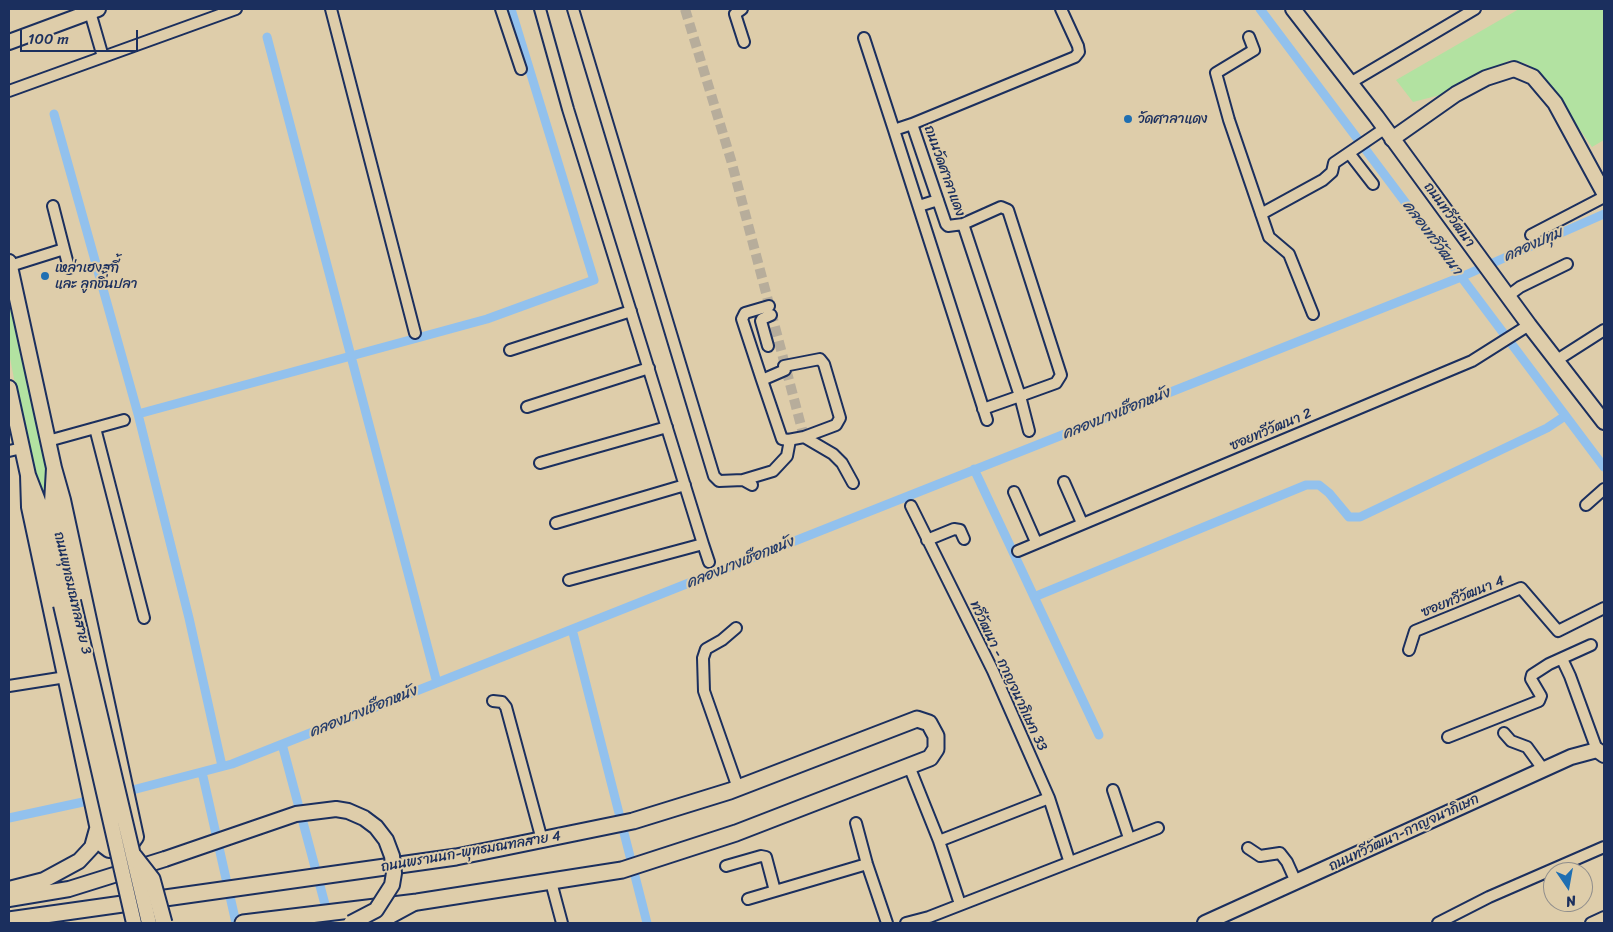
<!DOCTYPE html>
<meta charset="utf-8">
<style>
body{margin:0}
#map{position:relative;width:1613px;height:932px;overflow:hidden;background:#decdaa;font-family:Sriracha,sans-serif}
canvas{display:block}
.frame{position:absolute;inset:0;border:10px solid #1b2f5e;pointer-events:none}
.north{position:absolute;left:1543px;top:862px;width:50px;height:50px;box-sizing:border-box;background:#decdaa;border:1px solid #908e8c;border-radius:50%;rotate:168deg;font-size:14px;font-weight:700;line-height:20px;text-align:center;color:#1b2f5e}
.north::after{content:'';display:block;margin:auto;width:18px;height:22px;background:#1f6fb2;clip-path:polygon(50% 0,100% 100%,50% 72%,0 100%)}
.scale{position:absolute;left:20px;top:30px;width:118px;height:22px;box-sizing:border-box;border:2px solid #1b2f5e;border-top:0;padding-left:6px;font-size:15px;line-height:18px;white-space:nowrap;color:#1b2f5e;-webkit-text-stroke:4px #decdaa;paint-order:stroke}
</style>
<div id="map">
<canvas width="1613" height="932"></canvas>
<div class="frame"></div>
<div class="north">N</div>
<div class="scale">100 m</div>
</div>
<script>
const ctx = document.querySelector('canvas').getContext('2d');
ctx.lineJoin = 'round';
function fill(path, color) { ctx.fillStyle = color; ctx.fill(path, 'evenodd'); }
const toPath = rows => new Path2D(rows.map(r => 'M' + r).join(''));
function strokePath(path, color, width, dash) { ctx.strokeStyle = color; ctx.lineWidth = width; ctx.lineCap = dash ? 'butt' : 'round'; ctx.setLineDash(dash || []); ctx.stroke(path); }
function write(font, color, halo, rows, align = 'center') {
  ctx.font = font + ' Sriracha,"Playpen Sans Thai",sans-serif'; ctx.lineWidth = 4; ctx.setLineDash([]); ctx.textBaseline = 'middle'; ctx.strokeStyle = halo; ctx.fillStyle = color; for (const [text, x, y, turn = 0] of rows) {
    ctx.save(); ctx.translate(x, y); ctx.rotate((+turn || 0) * Math.PI / 180); ctx.textAlign = isNaN(turn) ? turn : align; if (halo) ctx.strokeText(text, 0, 0); ctx.fillText(text, 0, 0); ctx.restore();
  }
}
const green = toPath([
 [1519,9,1604,9,1604,140,1592,147,1543,77,1527,64,1510,60,1444,94,1413,102,1396,80],
 [9,284,46,466,47,482,44,498,34,481,9,353]
]);
const canal = toPath([
 [1260,9,1604,467],
 [267,37,437,683],
 [54,114,138,414,189,618,222,766],
 [138,414,487,319,594,280,511,9],
 [974,469,1099,735],
 [1034,597,1306,485,1319,485,1329,493,1349,517,1360,517,1547,428,1565,416],
 [572,629,647,923],
 [282,744,330,923],
 [202,772,236,923],
 [121,793,232,764,1461,277,1604,214],
 [9,818,97,799]
]);
const streetTunnel = toPath([
 [685,9,731,160,804,437]
]);
const street = toPath([
 [331,9,415,333],
 [501,9,521,69],
 [540,9,568,109,703,544,569,580],
 [573,9,714,476,719,481,743,480,752,485],
 [742,9,735,14,744,42],
 [90,12,103,57],
 [1249,37,1254,50,1216,73,1229,120,1269,237,1289,254,1313,314],
 [864,38,894,130],
 [1350,83,1475,9],
 [9,91,236,9],
 [912,124,894,130,987,420],
 [1349,153,1373,184],
 [53,206,64,249],
 [919,206,938,200],
 [1261,214,1323,180,1332,172,1334,163,1384,129],
 [963,224,1020,396,983,409],
 [1531,235,1604,197],
 [10,266,64,249,69,268],
 [1508,296,1520,287,1567,264],
 [768,346,761,321,762,319,771,315],
 [510,350,631,311],
 [1557,360,1604,330],
 [784,366,820,359,824,364,840,418,836,425,804,437,788,440,782,439,762,380,785,370],
 [762,380,742,319,745,313,769,306],
 [527,407,649,368],
 [95,428,144,618],
 [1029,431,1020,396,1056,383,1061,375,1008,210,1001,207,963,224,948,226,946,224,912,124,1075,57,1079,52,1078,46,1061,9],
 [804,437,833,454,842,463,853,483],
 [48,441,124,420],
 [9,451,22,448],
 [540,463,667,427],
 [743,480,773,471,787,456,790,440],
 [1064,482,1082,523],
 [1014,492,1036,542],
 [1586,505,1604,489],
 [911,506,993,671,1049,798,1069,860],
 [556,523,685,485],
 [927,540,954,529,960,530,964,539],
 [703,544,709,562],
 [1018,551,1472,361,1529,325],
 [736,628,722,640,706,649,703,658,704,691,738,788],
 [1409,650,1415,631,1521,588,1558,631,1604,608],
 [1562,659,1570,676,1597,750],
 [9,686,66,677],
 [493,701,502,702,506,707,542,840],
 [1504,733,1511,741,1527,747,1543,769],
 [1448,737,1539,701,1541,696,1531,679,1532,675,1549,664,1591,645],
 [909,766,939,841,960,904],
 [1113,790,1129,838],
 [856,823,867,864,887,923],
 [939,841,1049,798],
 [1248,848,1260,856,1280,853,1287,862,1296,882],
 [726,866,761,856,766,857,775,891],
 [551,882,562,923],
 [748,899,867,864],
 [906,923,929,917,1158,828],
 [1438,923,1489,897,1604,847],
 [1591,923,1604,917]
]);
const secondary = toPath([
 [1293,9,1376,116,1529,325,1604,422],
 [9,42,98,9],
 [1392,139,1456,94,1486,78,1514,69,1533,77,1555,103,1604,193],
 [9,262,54,468,52,503,73,601],
 [9,388,28,475,40,506,61,605],
 [28,475,29,507,101,844,109,850,123,850,129,847,136,837,63,500,54,468],
 [9,889,44,880,79,861,92,847,97,829],
 [9,899,69,889,165,859],
 [377,923,414,903],
 [1205,923,1571,757,1597,750,1604,755]
]);
const primary = toPath([
 [9,920,456,857,501,848,633,821,730,791,917,719,929,723,936,736,936,749,930,758,736,833,622,870,417,902,243,923]
]);
const secondaryBridge = toPath([
 [73,601,149,923],
 [61,605,134,923],
 [165,859,296,814,336,809,348,811,364,818,376,827,386,840,392,856,394,873,392,885,376,910,351,923]
]);
const primaryBridge = toPath([
 [134,856,152,879,164,923]
]);
const markers = [
 [1128,119,5,"#1f6fb2"],
 [45,276,5,"#1f6fb2"]
];
const poiNames = [
 ["วัดศาลาแดง",1138,119],
 ["เหล่าเฮงสุกี้",55,268],
 ["และ ลูกชิ้นปลา",55,284]
];
const streetNames = [
 ["ถนนวัดศาลาแดง",944,171,70],
 ["ถนนทวีวัฒนา",1449,215,54],
 ["ซอยทวีวัฒนา 2",1271,430,-23],
 ["ถนนพุทธมณฑลสาย 3",72,593,77],
 ["ซอยทวีวัฒนา 4",1463,597,-22],
 ["ทวีวัฒนา - กาญจนาภิเษก 33",1008,676,65],
 ["ถนนทวีวัฒนา-กาญจนาภิเษก",1404,833,-25],
 ["ถนนพรานนก-พุทธมณฑลสาย 4",471,852,-10]
];
const waterNames = [
 ["คลองทวีวัฒนา",1432,238,53],
 ["คลองปทุม",1533,245,-24],
 ["คลองบางเชือกหนัง",1116,414,-22],
 ["คลองบางเชือกหนัง",740,563,-22],
 ["คลองบางเชือกหนัง",363,712,-22]
];
fill(green, '#b2e2a1');
strokePath(canal, '#92c1ed', 9);
strokePath(streetTunnel, '#b7ad9b', 10, [10, 5]);
strokePath(street, '#1b2f5e', 14);
strokePath(secondary, '#1b2f5e', 18);
strokePath(primary, '#1b2f5e', 19);
strokePath(street, '#decdaa', 10);
strokePath(secondary, '#decdaa', 14);
strokePath(primary, '#decdaa', 15);
strokePath(secondaryBridge, '#1b2f5e', 18, []);
strokePath(primaryBridge, '#1b2f5e', 19, []);
strokePath(secondaryBridge, '#decdaa', 14);
strokePath(primaryBridge, '#decdaa', 15);
for (const [x, y, r, color] of markers) { const dot = new Path2D(); dot.arc(x, y, r, 0, 2 * Math.PI); ctx.fillStyle = color; ctx.fill(dot); strokePath(dot, '#decdaa', 2); }
write('14px', '#1b2f5e', '#decdaa', poiNames, 'left');
write('14px', '#1b2f5e', '#decdaa', streetNames);
write('italic 15px', '#273e6c', '#decdaa', waterNames);
</script>
